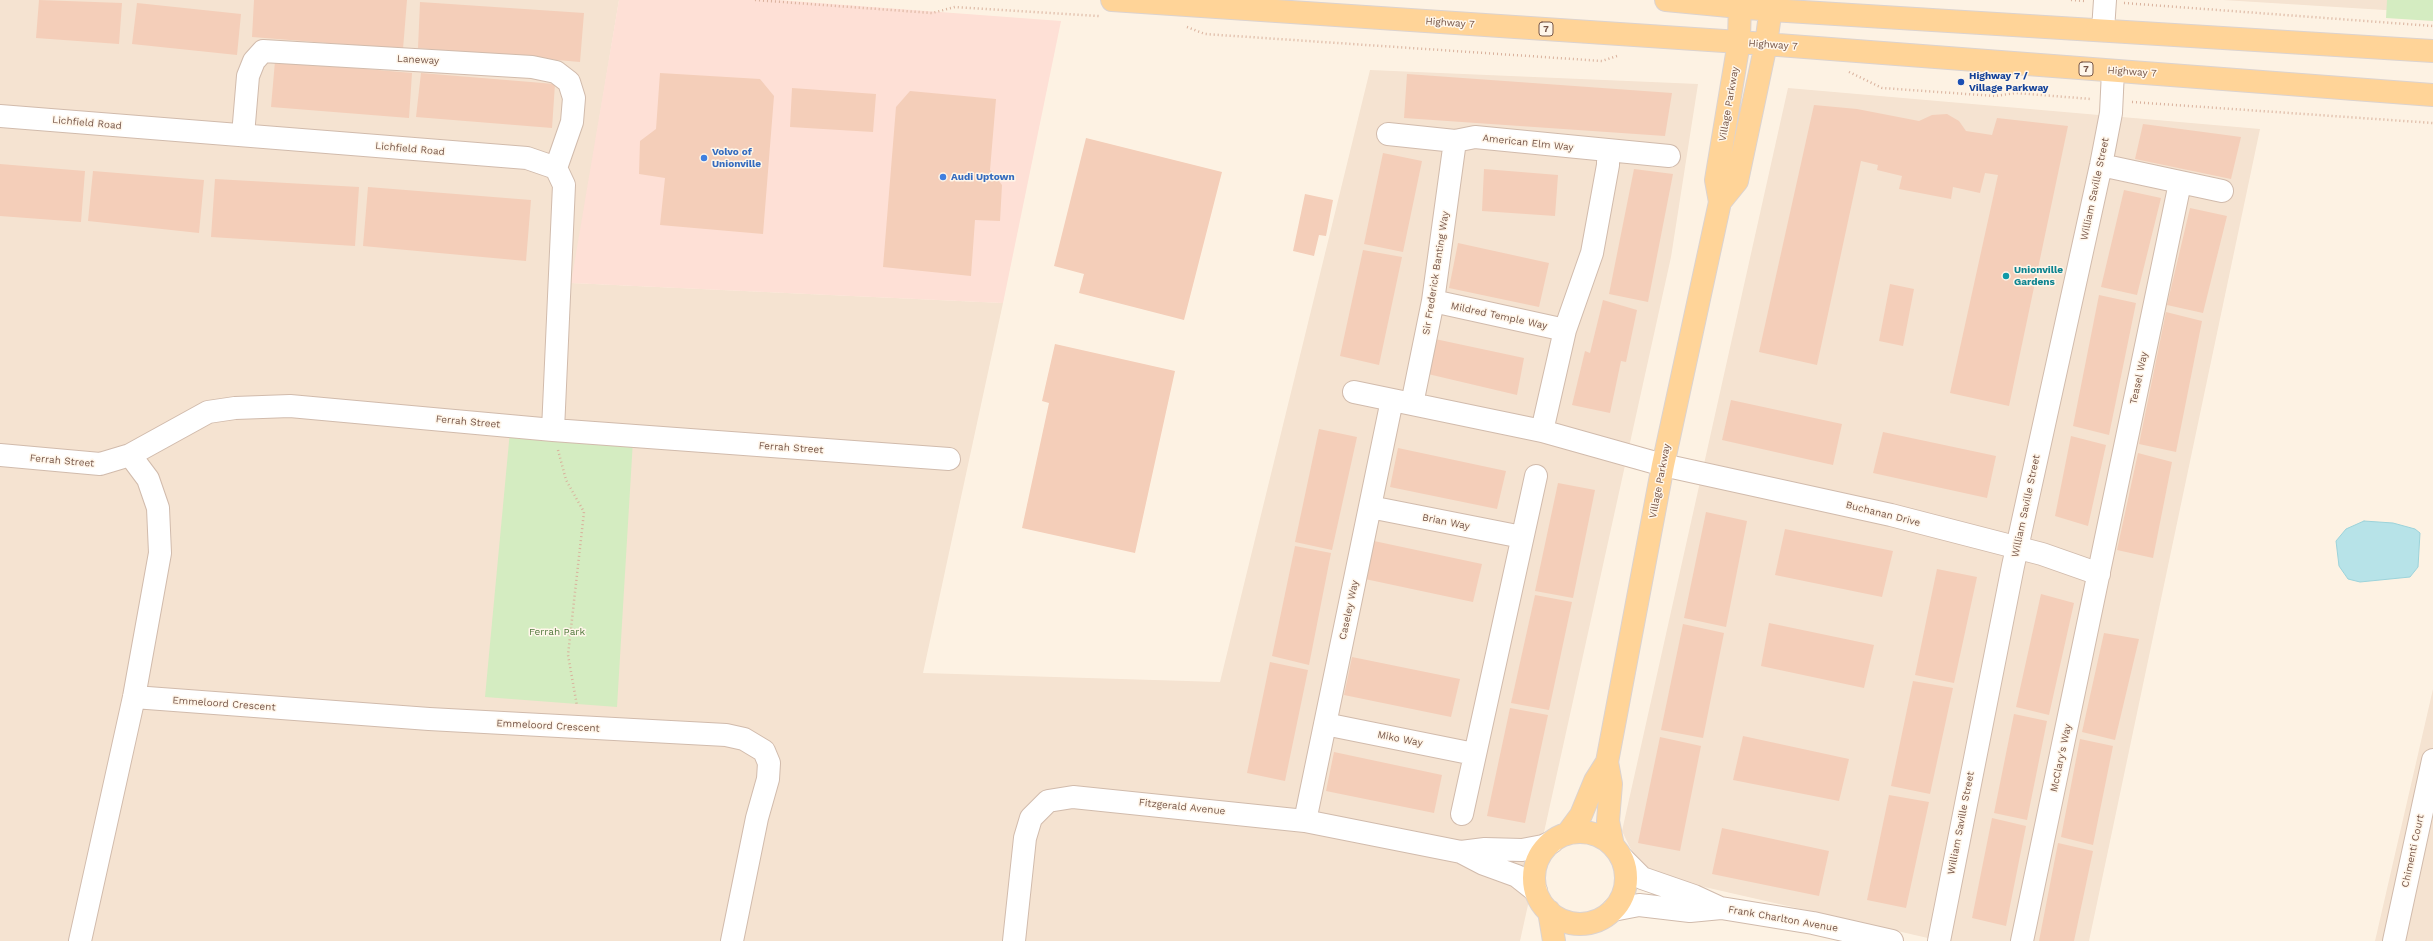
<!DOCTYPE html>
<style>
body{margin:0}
canvas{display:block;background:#fdf2e3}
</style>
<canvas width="2433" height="941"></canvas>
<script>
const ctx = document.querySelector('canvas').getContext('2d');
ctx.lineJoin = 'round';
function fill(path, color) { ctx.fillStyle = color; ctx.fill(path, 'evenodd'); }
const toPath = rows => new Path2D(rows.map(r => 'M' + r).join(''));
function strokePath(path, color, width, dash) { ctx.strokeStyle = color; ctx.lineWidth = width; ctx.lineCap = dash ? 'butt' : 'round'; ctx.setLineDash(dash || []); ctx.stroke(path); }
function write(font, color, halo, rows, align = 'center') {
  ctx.font = font + ' "Work Sans",sans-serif'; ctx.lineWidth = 3; ctx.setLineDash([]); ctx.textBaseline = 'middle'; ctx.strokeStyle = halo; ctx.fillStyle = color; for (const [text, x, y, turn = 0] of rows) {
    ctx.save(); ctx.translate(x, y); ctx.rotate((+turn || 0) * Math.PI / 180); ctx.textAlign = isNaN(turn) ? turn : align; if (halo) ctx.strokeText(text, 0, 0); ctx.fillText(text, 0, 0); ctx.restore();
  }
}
const residential = toPath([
 [0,0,619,0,572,283,1003,303,923,673,1220,682,1370,70,1698,84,1671,257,1520,941,0,941],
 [2223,0,2433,0,2433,13],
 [1788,88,2260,129,2089,941,1941,941,1665,878,1637,862,1622,831],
 [2433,689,2433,941,2375,941]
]);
const commercial = toPath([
 [619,0,778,0,1061,21,1003,303,571,283]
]);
const green = toPath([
 [2387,0,2433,0,2433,21,2386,18],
 [510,431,633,440,617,707,485,697]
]);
const water = toPath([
 [2364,521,2393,523,2415,529,2420,533,2418,567,2410,577,2360,582,2348,579,2339,566,2336,541,2346,529,2364,521]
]);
const building = toPath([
 [39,0,122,3,119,44,36,38],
 [254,0,407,0,403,49,252,37],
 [420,2,584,13,580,62,418,48],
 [137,3,241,14,237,55,132,44],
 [275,61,412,73,409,118,271,107],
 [421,73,555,84,552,128,416,117],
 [660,73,760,79,774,96,763,234,660,225,665,178,639,174,640,141,656,129],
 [1407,74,1672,93,1665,136,1404,118],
 [792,88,876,94,873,132,790,127],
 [910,91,996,99,990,170,1002,185,1000,221,975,220,971,276,883,267,896,107],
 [1814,105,1857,109,1919,121,1932,115,1947,114,1959,121,1966,131,1992,135,1997,118,2068,126,2009,406,1950,393,1998,175,1985,173,1980,193,1953,187,1951,199,1899,189,1902,176,1877,170,1878,165,1861,161,1817,365,1759,352],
 [2143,124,2241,137,2231,179,2135,159],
 [1086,138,1222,172,1184,320,1079,293,1084,274,1054,266],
 [1383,153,1422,161,1403,252,1364,244],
 [0,164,85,171,81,222,0,216],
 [1484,169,1558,175,1555,216,1482,211],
 [1634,169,1673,174,1648,302,1609,294],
 [93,171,204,180,199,233,88,221],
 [215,179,359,187,355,246,211,237],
 [368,187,531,200,526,261,363,246],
 [2124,190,2161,198,2137,295,2101,287],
 [1305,194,1333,200,1326,236,1319,235,1314,256,1293,251],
 [2190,208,2227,216,2203,313,2167,305],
 [1458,243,1549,263,1539,307,1449,288],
 [1363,250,1402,257,1379,365,1340,356],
 [1890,284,1914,289,1903,346,1879,341],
 [2099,295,2136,303,2109,435,2073,426],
 [1603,300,1637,310,1626,362,1621,361,1610,413,1572,405,1585,351,1590,353],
 [2166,312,2202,321,2176,452,2139,444],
 [1435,339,1524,358,1517,395,1428,374],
 [1055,344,1175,371,1135,553,1022,528,1049,403,1042,401],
 [1731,400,1842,424,1833,465,1722,440],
 [1319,429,1357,437,1332,550,1295,542],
 [1883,432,1996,456,1987,498,1873,473],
 [2071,436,2106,445,2088,526,2055,516],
 [1398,448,1506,471,1497,509,1390,487],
 [2138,453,2172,462,2153,558,2117,550],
 [1558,483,1595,490,1573,598,1535,591],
 [1706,512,1747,521,1726,627,1684,618],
 [1785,529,1893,551,1882,597,1775,575],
 [1374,541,1482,564,1473,602,1365,579],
 [1295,546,1331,553,1309,665,1272,656],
 [1937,569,1977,577,1954,683,1915,675],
 [2041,594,2074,603,2049,715,2016,707],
 [1535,595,1572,602,1549,710,1511,703],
 [1769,623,1874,645,1864,688,1761,666],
 [1683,624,1724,633,1703,738,1661,730],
 [2104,633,2139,639,2115,740,2082,732],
 [1352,657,1460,679,1451,717,1344,695],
 [1270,662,1308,670,1285,781,1247,773],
 [1913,681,1953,688,1930,794,1891,786],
 [1510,708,1548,715,1525,823,1487,816],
 [2014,714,2047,721,2027,820,1994,813],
 [1743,736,1849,759,1839,801,1733,780],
 [1660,737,1701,746,1680,851,1638,843],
 [2080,739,2113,746,2093,845,2061,837],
 [1334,752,1442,775,1434,813,1326,791],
 [1889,795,1929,802,1906,908,1867,900],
 [1992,818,2026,826,2006,926,1972,918],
 [1722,828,1829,851,1819,896,1712,874],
 [2058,843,2093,851,2074,941,2039,941]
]);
const path = toPath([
 [755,0,932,13,955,7,1099,16],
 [2071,0,2085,1],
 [2124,3,2433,26],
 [1187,27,1205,34,1602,61,1617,56],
 [1849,72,1882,88,1995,96,2016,93,2091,99],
 [2132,102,2433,123],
 [558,450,566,480,584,512,568,655,577,706]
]);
const minor = toPath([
 [2103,30,2105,0],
 [0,116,527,158,556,168,564,185,553,430],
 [1388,134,1455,141,1475,137,1669,156],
 [243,135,248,76,254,61,263,51,532,67,556,72,569,82,574,98,572,122,556,168],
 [2101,165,2222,191],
 [1433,301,1565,330],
 [1354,392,1542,431,1663,465,1891,515,2042,554,2099,574],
 [1412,404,1433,301,1455,141],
 [1542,431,1565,330,1592,253,1608,165,1608,151],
 [0,455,100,464,130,455,208,412,235,408,290,406,553,430,949,459],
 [1370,507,1522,537],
 [134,697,429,719,726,735,744,739,764,751,769,763,768,779,757,818,732,941],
 [1325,724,1474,754],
 [1462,814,1536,476],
 [1305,821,1392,400],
 [1461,852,1485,849,1522,850,1543,846,1552,842],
 [1622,858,1642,878,1694,896,1720,908],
 [1613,910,1639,905,1690,911,1721,908,1813,923,1892,941],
 [80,941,134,697,160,553,158,508,148,479,130,455],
 [1014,941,1025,838,1031,818,1048,801,1073,797,1305,821,1461,852,1484,864,1517,876,1536,891],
 [1939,941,2013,566,2101,165,2111,113,2113,71],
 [2022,941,2180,183],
 [2394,941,2433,760]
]);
const major = toPath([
 [1112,0,1739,42,2433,95],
 [1666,0,1771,10,2433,51],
 [1720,202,1737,181,1766,44,1772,0],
 '1534 878a46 46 0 1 1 92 0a46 46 0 1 1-92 0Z',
 [1567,834,1581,815,1595,781,1607,762],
 [1613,846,1608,821,1611,784,1607,762,1663,465,1720,202,1716,180,1739,42,1740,0],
 [1549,911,1554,941]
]);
const markers = [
 [1961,82,4,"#1a4fb4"],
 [704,158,4,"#3f7fe0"],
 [943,177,4,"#3f7fe0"],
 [2006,276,4,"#0f9aa8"]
];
const shields = [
 [1546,29,14],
 [2086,69,14]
];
const shieldNames = [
 ["7",1546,29],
 ["7",2086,69]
];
const streetNames = [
 ["Highway 7",1450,23,4],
 ["Highway 7",1773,45,4],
 ["Laneway",418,60,3],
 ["Highway 7",2132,72,4],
 ["Village Parkway",1729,104,-80],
 ["Lichfield Road",87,123,5],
 ["American Elm Way",1528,143,6],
 ["Lichfield Road",410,149,5],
 ["William Saville Street",2095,189,-78],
 ["Sir Frederick Banting Way",1436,273,-81],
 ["Mildred Temple Way",1499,316,12],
 ["Teasel Way",2139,378,-78],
 ["Ferrah Street",468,422,5],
 ["Ferrah Street",791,448,4],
 ["Ferrah Street",62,461,5],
 ["Village Parkway",1660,481,-79],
 ["William Saville Street",2026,506,-78],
 ["Buchanan Drive",1883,514,14],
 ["Brian Way",1446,522,11],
 ["Caseley Way",1349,610,-78],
 ["Emmeloord Crescent",224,704,4],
 ["Emmeloord Crescent",548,726,3],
 ["Miko Way",1400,739,11],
 ["McClary's Way",2061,758,-78],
 ["Fitzgerald Avenue",1182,807,6],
 ["William Saville Street",1961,823,-79],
 ["Chimenti Court",2413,851,-78],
 ["Frank Charlton Avenue",1783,919,10]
];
const transitNames = [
 ["Highway 7 /",1969,76],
 ["Village Parkway",1969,88]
];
const shopNames = [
 ["Volvo of",712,152],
 ["Unionville",712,164],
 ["Audi Uptown",951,177]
];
const cultureNames = [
 ["Unionville",2014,270],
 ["Gardens",2014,282]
];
const parkNames = [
 ["Ferrah Park",557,632]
];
fill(residential, '#f5e3d1');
fill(commercial, '#fee0d6');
fill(green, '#d4ecc1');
fill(water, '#b7e3e8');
strokePath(water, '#9cd3da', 1);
fill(building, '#f4ceb9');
strokePath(minor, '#d1bbac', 24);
strokePath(major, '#dcd3cf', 24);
strokePath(path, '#d9b19c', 2.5, [1, 3]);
strokePath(minor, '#fff', 22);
strokePath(major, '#ffd498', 22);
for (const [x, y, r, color] of markers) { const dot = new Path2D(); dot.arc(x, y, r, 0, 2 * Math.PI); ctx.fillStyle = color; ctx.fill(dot); strokePath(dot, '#fff6ea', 1.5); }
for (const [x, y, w] of shields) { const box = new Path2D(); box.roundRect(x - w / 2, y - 7, w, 14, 3); ctx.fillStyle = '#fff6ea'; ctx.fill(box); strokePath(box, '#775648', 1); }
write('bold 9px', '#775648', null, shieldNames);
write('10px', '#775648', '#fff6ea', streetNames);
write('bold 10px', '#164399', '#fff6ea', transitNames, 'left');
write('bold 10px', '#366cbe', '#fff6ea', shopNames, 'left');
write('bold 10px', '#0d838f', '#fff6ea', cultureNames, 'left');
write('10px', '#51773c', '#fff6ea', parkNames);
</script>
